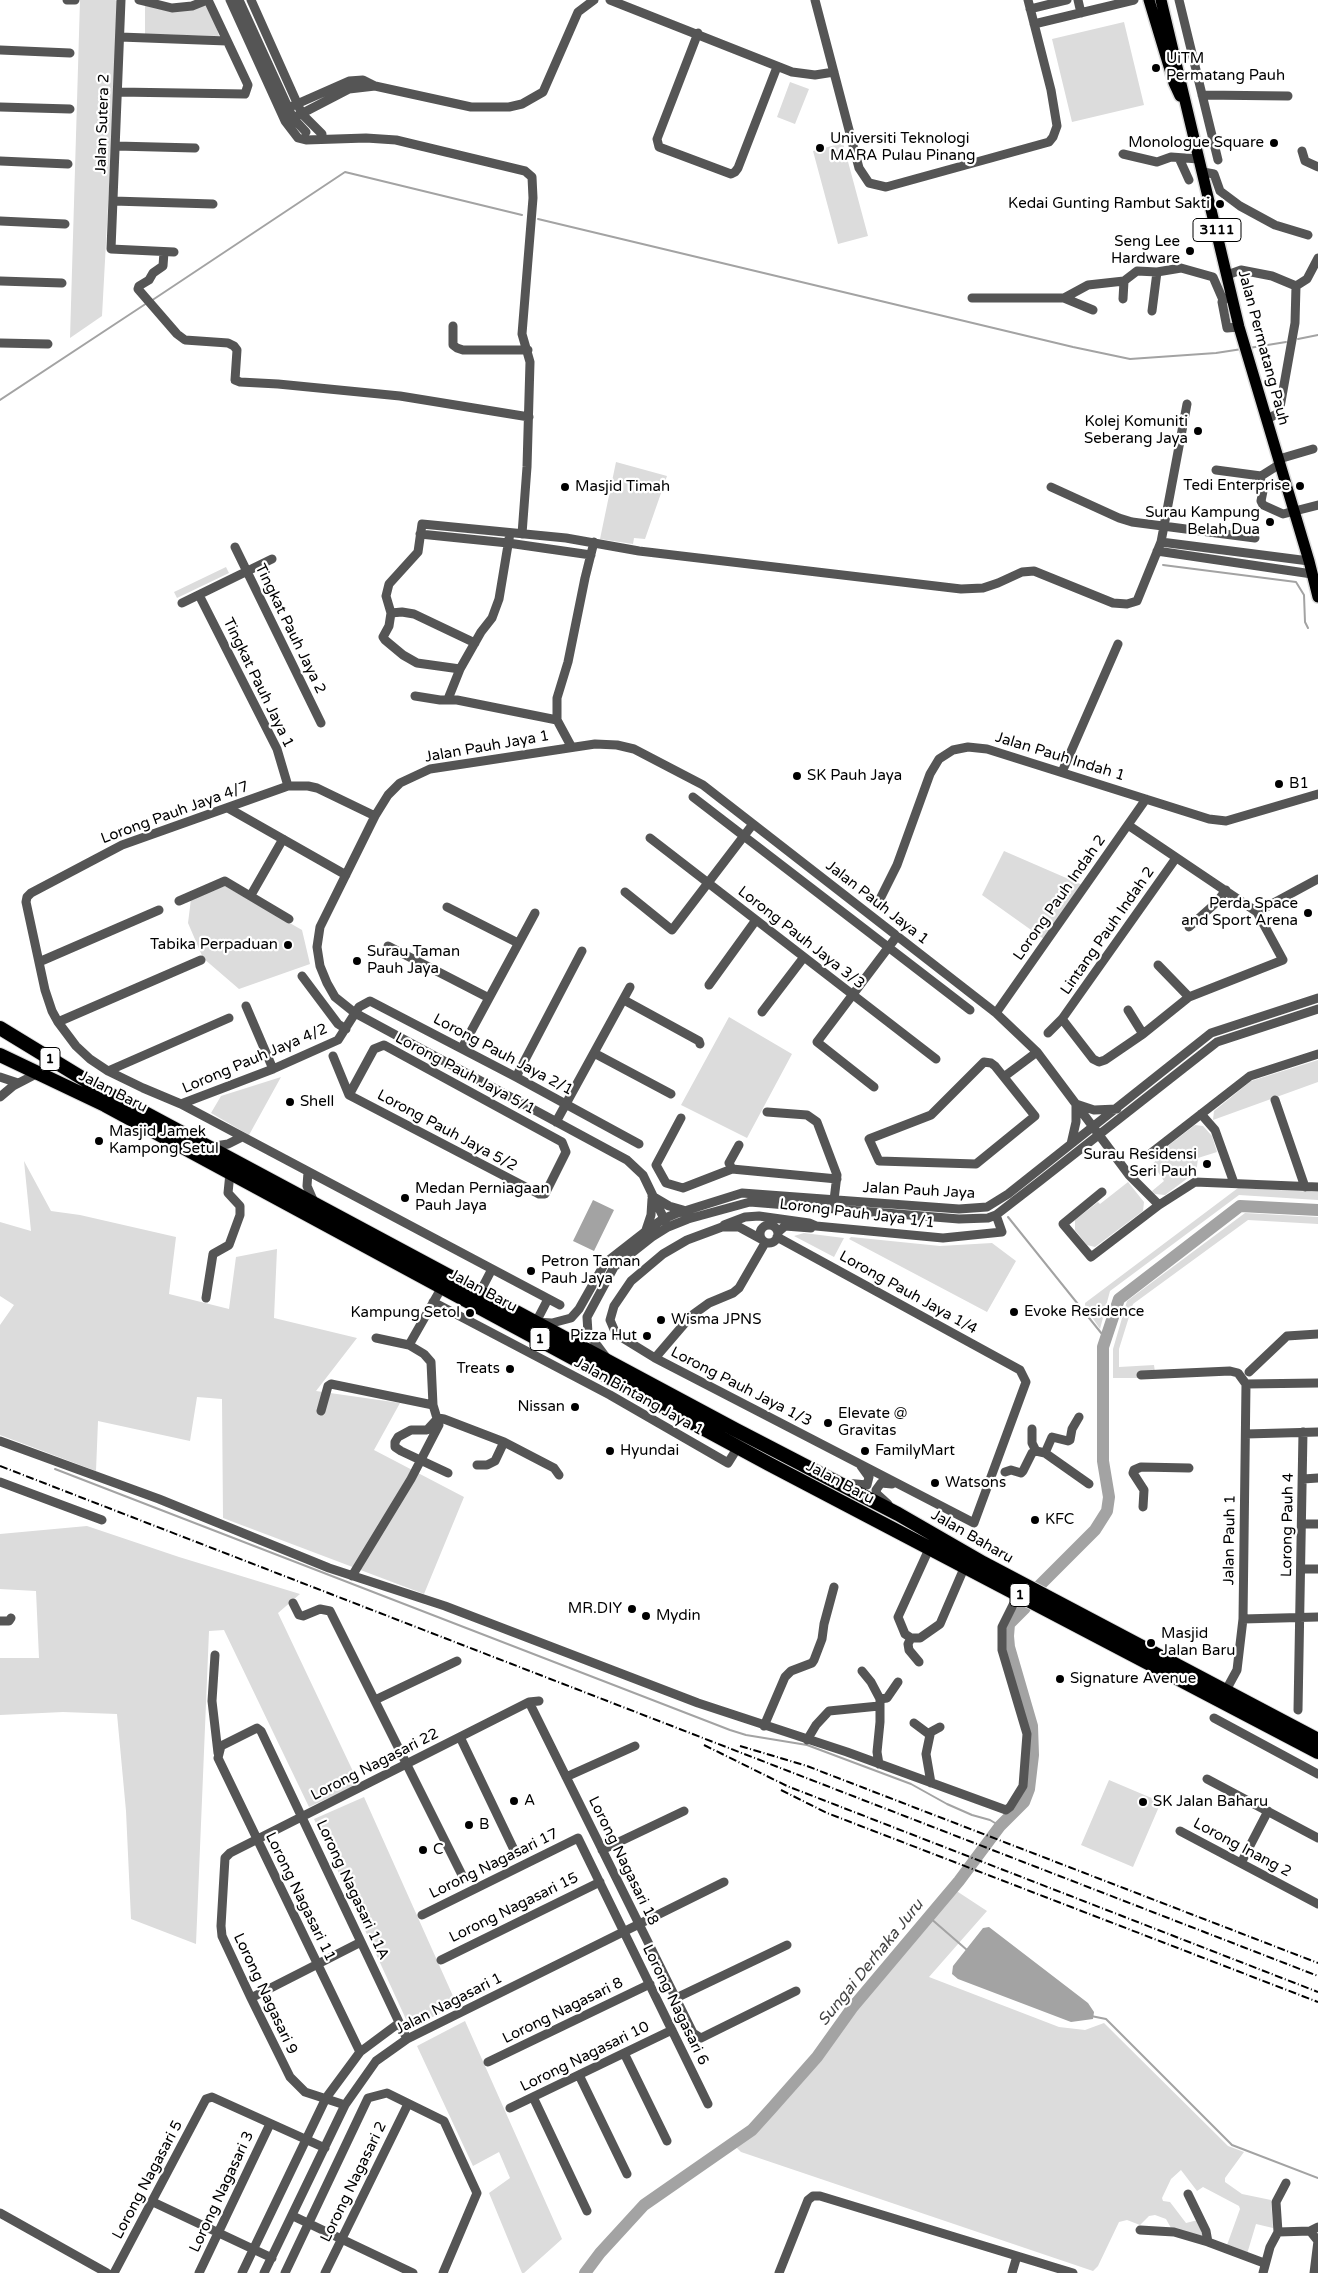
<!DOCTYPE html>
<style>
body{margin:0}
canvas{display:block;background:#fff}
</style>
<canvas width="1318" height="2273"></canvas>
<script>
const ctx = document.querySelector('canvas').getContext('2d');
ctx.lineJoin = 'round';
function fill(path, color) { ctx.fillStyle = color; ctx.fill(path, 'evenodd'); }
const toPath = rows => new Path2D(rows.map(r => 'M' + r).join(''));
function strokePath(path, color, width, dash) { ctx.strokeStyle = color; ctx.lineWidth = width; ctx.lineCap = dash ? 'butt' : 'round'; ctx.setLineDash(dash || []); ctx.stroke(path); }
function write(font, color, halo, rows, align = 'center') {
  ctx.font = font + ' "Varela Round",sans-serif'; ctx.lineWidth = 4.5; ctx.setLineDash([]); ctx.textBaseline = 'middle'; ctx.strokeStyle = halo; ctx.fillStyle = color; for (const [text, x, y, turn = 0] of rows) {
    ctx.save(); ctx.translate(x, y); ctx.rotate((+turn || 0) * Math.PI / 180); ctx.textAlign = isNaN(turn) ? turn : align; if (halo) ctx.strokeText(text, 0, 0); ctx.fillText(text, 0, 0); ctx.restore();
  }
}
const green = toPath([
 [80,0,115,0,119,2,102,316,70,338],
 [208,0,219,36,145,34,145,6,172,8],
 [1124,22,1144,105,1072,122,1052,39],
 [790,82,809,89,795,124,777,117],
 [843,143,868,236,838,244,813,151],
 [616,462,667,476,645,539,634,538,633,544,600,539],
 [226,567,229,573,177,598,174,592],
 [1004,851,1087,887,1048,942,982,895],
 [225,886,302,930,310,964,239,989,203,958,188,923,191,899],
 [729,1017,792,1054,747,1138,681,1105],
 [1318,1060,1318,1082,1213,1120,1214,1111,1251,1081],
 [281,1077,249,1135,211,1113,221,1096],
 [1195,1125,1203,1126,1212,1136,1217,1152,1198,1158,1196,1175,1192,1175,1165,1195,1155,1194,1152,1191,1164,1181,1158,1172,1150,1177,1146,1171,1162,1154,1160,1152],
 [24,1161,51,1211,80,1215,176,1237,169,1294,229,1309,236,1257,277,1249,274,1318,357,1338,316,1391,400,1403,374,1450,464,1497,424,1594,223,1518,222,1399,197,1397,190,1441,98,1421,96,1471,0,1435,0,1325,14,1305,0,1296,0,1222,31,1231],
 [1128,1182,1144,1202,1143,1211,1095,1247,1087,1245,1075,1230,1075,1220,1098,1202,1100,1204],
 [1238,1188,1318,1192,1318,1200,1239,1195,1110,1291,1100,1329,1085,1307,1085,1303],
 [1245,1213,1318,1217,1318,1224,1248,1220,1133,1304,1119,1349,1119,1367,1154,1365,1155,1372,1138,1372,1138,1378,1113,1378,1113,1349,1127,1301],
 [804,1233,844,1238,834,1257,794,1236],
 [851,1237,940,1246,992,1243,1016,1261,987,1312,849,1239],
 [87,1526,179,1557,300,1594,278,1613,359,1784,309,1807,224,1630,209,1631,196,1944,131,1919,126,1811,117,1714,63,1712,0,1715,0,1658,39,1658,36,1591,0,1589,0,1534],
 [1109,1780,1161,1802,1133,1867,1081,1845],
 [364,1797,457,2005,410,2028,314,1819],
 [955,1890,987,1911,929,1977,1059,2027,1085,2030,1104,2023,1228,2146,1244,2152,1225,2178,1225,2182,1242,2194,1271,2200,1273,2228,1256,2224,1247,2254,1227,2245,1240,2209,1239,2206,1203,2187,1197,2191,1181,2170,1171,2179,1162,2198,1163,2201,1170,2202,1186,2223,1198,2220,1203,2237,1171,2228,1166,2219,1155,2215,1149,2216,1140,2225,1127,2220,1119,2222,1098,2266,1093,2271,741,2152,736,2147,757,2130,812,2064,853,2010],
 [465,2021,562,2239,524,2273,522,2273,489,2193,510,2178,499,2152,473,2166,417,2046]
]);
const water = toPath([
 [593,1200,614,1210,594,1251,573,1241],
 [989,1927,1088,2003,1094,2012,1093,2019,1071,2022,958,1979,952,1974,953,1966,983,1928]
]);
const stream = toPath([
 [538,219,1073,347,1130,359,1216,353,1242,349],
 [151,301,345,172,522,215],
 [1298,339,1318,335],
 [1249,348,1286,342],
 [0,400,147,303],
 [1163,565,1296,582,1304,595,1305,622,1308,628],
 [1008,1217,1106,1339],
 [55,1469,730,1730,746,1735,807,1745,911,1784,947,1804,972,1815,990,1820,1000,1826],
 [929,1917,967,1950],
 [1091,2016,1106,2019,1232,2145,1318,2178]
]);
const river = toPath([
 [1039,1586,1095,1530,1107,1511,1109,1497,1103,1461,1103,1347,1119,1299,1240,1206,1318,1210],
 [585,2273,600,2253,644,2205,752,2130,771,2109,817,2057,852,2008,959,1881,1000,1826,1024,1802,1029,1789,1033,1755,1032,1726,1009,1647,1008,1636,1009,1624,1025,1608]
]);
const minor = toPath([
 [67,0,75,0],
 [121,0,111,249,174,252],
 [139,0,172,8,192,6,207,0],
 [230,0,285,121,298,138,306,140,366,138,396,140,525,171,532,177,533,198,522,334,530,362,527,467,522,534],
 [239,0,293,118,306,132],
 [251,0,302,114,322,134],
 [610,0,792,72,815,75,834,72],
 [815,0,859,168,869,183,886,187,1049,142,1053,137,1057,126,1051,90,1028,0],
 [1078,0,1081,13],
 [1179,0,1218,160],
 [1030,9,1067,0],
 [1034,24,1134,0],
 [698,33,657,139,659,147,731,174,735,172,738,168,777,67],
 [120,37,227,41],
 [0,50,70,53],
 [118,92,245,94,248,85,208,0],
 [1202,95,1288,96],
 [0,107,70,109],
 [281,111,349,81,363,80,375,86,471,107,509,107,522,104,543,92,578,12,594,0],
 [297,116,349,89,375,86],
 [116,146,195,148],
 [1302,151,1305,161,1318,167],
 [1123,154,1157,162,1171,157,1199,159],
 [1179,158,1189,180],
 [0,161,68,164],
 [1203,172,1214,174,1220,191,1240,206,1275,225,1308,235],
 [113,201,213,204],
 [0,221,65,224],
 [164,252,163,266,153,273,149,280,139,286,138,289,177,334,185,340,228,343,234,346,237,350,235,380,240,382,278,384,400,396,529,417],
 [1227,275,1241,270,1272,276,1296,286,1307,279,1318,258],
 [0,281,62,283],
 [972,298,1064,298,1088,285,1124,281,1137,271,1157,272,1181,268,1213,277,1223,300],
 [1064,298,1093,310],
 [1226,298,1222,302,1227,328,1239,327],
 [1123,299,1124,281],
 [1152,311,1157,272],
 [453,326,453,345,457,348,463,350,528,350],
 [0,343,48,344],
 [1267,419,1279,413,1295,323,1296,286],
 [1279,459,1313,449],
 [1216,470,1261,476,1280,464],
 [1261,476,1260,485,1263,491,1261,501,1263,505,1283,514,1318,505],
 [1051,487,1119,518,1132,522,1255,538],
 [420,534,508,543,591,555],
 [1161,542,1309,561],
 [235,547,321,723],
 [1157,551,1312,574],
 [199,595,277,749,288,786],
 [182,603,272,559],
 [391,613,402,612,414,614,475,643],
 [460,669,417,663,403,655,385,640,383,637,389,626,391,613,386,596,389,584,418,552,422,524,566,538,639,551,961,589,983,588,998,583,1022,572,1034,571,1113,603,1127,604,1137,601,1161,542,1187,404],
 [415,696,440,700,457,700,557,720],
 [448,699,460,669,481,632,492,618,499,599,510,533],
 [571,746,557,720,557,698,568,662,585,578,594,542],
 [1062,772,1118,644],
 [693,797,970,1010],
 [228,808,346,875],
 [375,816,317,788,308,786,288,786,122,845,31,893,27,897,26,902,45,990,52,1011,58,1022,76,1046,90,1059,108,1071,143,1088,181,1104,560,1305],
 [650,838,936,1059],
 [625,892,672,930,753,824],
 [251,895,283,839],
 [881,897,897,865,930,774,939,759,953,750,968,747,987,749,1209,819,1226,821,1318,794],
 [179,901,225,881,289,919],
 [447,907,518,943],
 [1257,912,1318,879],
 [1189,927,1217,902,1226,890],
 [388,946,489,998],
 [39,962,159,910],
 [1158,965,1189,997],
 [302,976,338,1024,346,1029],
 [709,985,756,920],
 [624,1000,699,1041,700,1044],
 [246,1006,273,1069],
 [1128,1010,1143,1034],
 [762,1012,804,957],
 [996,1013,1146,799],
 [1062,1019,1093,1059,1099,1062,1105,1060,1143,1034,1189,997,1283,960,1257,912,1128,825],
 [58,1022,201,960],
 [1048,1033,1062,1019,1176,858],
 [462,1048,535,913],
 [594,1053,671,1094],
 [333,1056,349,1095,539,1194,545,1194,566,1152,562,1142,384,1045,374,1049,349,1095],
 [984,1062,991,1063,995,1066,1035,1116,976,1164,879,1161,869,1139,931,1115,984,1062],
 [108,1071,229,1018],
 [1005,1076,1037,1052],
 [0,1077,18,1083],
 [516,1077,582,951],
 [874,1087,817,1042,897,936],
 [0,1097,13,1086,38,1073],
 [1275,1100,1305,1187],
 [181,1104,273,1069,338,1040,359,1007,370,1001,516,1077,639,1144],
 [1076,1104,1094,1110,1117,1109],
 [767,1112,807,1115,817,1122,837,1175,834,1200],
 [1201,1114,1215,1130,1234,1183],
 [681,1118,656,1165,666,1183,683,1188,732,1169,837,1179],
 [556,1122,630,987],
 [1071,1144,1076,1122,1076,1105],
 [209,1147,228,1144,242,1137],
 [1151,1153,1250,1076,1318,1054],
 [732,1169,729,1163,739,1145],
 [308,1172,307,1186,314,1202],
 [1102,1192,1063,1224,1091,1257,1159,1205,1195,1182,1318,1187],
 [652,1196,669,1206,683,1210],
 '760 1234a9 9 0 1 1 18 0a9 9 0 1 1-18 0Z',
 [724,1225,745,1217,759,1216,809,1223,816,1226,943,1238,1002,1232,996,1215],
 [668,1227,643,1175,627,1160,355,1013,335,997,327,983,320,966,317,947,320,927,375,816,388,795,400,783,430,769,595,744,617,745,634,749,703,785,996,1013,1037,1052,1129,1175,1159,1205],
 [646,1230,651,1215,652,1199],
 [778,1232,785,1226,811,1228],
 [761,1239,739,1227,722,1227,687,1240,663,1254,631,1281,614,1306,610,1320,616,1334,655,1358,974,1523,1026,1382,1020,1370,777,1237],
 [480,1292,492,1269],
 [206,1298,213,1254,229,1245,240,1215,240,1206,228,1193,230,1173],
 [548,1299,536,1322,552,1323,571,1318,579,1309,605,1263,646,1231,663,1219,675,1214,742,1193,959,1209,987,1207,1008,1194,1211,1033,1318,998],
 [433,1302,610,1395,728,1463,738,1447],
 [409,1345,442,1287],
 [655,1358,691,1316,709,1303,733,1293,739,1288,765,1243],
 [608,1360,588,1333,587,1317,614,1267,652,1237,668,1227,688,1219,750,1202,959,1219,988,1218,996,1215,1040,1181,1217,1042,1318,1009],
 [1249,1372,1287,1336,1318,1334],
 [1141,1375,1230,1371,1238,1373,1246,1384,1243,1619,1237,1670,1225,1692],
 [1246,1384,1318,1383],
 [321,1411,328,1386,331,1384,433,1405],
 [1032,1429,1032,1443,1036,1451],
 [1246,1434,1318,1432],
 [0,1441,159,1499,329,1568,445,1606,698,1703,847,1752,1006,1810,1010,1807,1023,1786,1027,1734,1002,1650,1002,1627,1013,1605],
 [1045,1453,1089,1484],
 [477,1465,487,1465,495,1461,504,1442],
 [1005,1472,1011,1470,1021,1473,1023,1471,1032,1453,1036,1451,1045,1453,1052,1437,1068,1441,1070,1440,1072,1429,1079,1417],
 [448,1473,401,1451,395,1447,395,1442,398,1437,411,1430,427,1430,438,1418,444,1419,504,1442,554,1468,559,1475],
 [1303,1479,1318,1478],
 [0,1482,102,1520],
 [845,1483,867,1485,869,1477,861,1466],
 [888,1504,877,1494,876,1490,881,1483,892,1484],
 [1143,1507,1144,1490,1133,1473,1134,1470,1141,1467,1189,1468],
 [1302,1524,1318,1524],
 [929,1549,898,1617,905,1634,911,1638,920,1638,940,1624,965,1566],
 [1301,1569,1318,1569],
 [352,1576,411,1479,439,1425,433,1405,431,1362,424,1354,409,1345,376,1338],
 [293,1603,299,1615,303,1616,320,1609,330,1611,464,1879],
 [1243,1619,1318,1617],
 [0,1621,9,1621,11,1618],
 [911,1638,908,1644,909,1650,919,1662],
 [215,1655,212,1701,218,1753],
 [862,1671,871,1682,880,1699,880,1722,877,1752,879,1764],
 [880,1699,887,1698,898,1682],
 [375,1700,457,1661],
 [529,1702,693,2033,701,2038,796,1991],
 [1298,1710,1303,1432],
 [1214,1718,1318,1774],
 [914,1723,930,1735,926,1754,931,1783],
 [764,1726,785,1677,791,1671,812,1663,814,1660,822,1639,824,1624,834,1587],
 [929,1733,940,1727],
 [460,1737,516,1854],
 [807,1740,816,1725,829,1711,879,1706],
 [566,1777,635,1746],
 [1207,1779,1318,1838],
 [1180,1831,1318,1904],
 [602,1850,684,1811],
 [1241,1863,1268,1811],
 [422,1915,578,1838,708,2104],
 [441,1960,600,1882],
 [251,1998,361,1942],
 [676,1998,787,1945],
 [360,2052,218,1758,221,1746,257,1728,261,1731,407,2039],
 [624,2053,667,2141],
 [488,2062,650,1984],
 [579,2075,627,2174],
 [533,2097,587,2211],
 [345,2105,305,2092,290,2077,251,1998,222,1936,221,1926,225,1858,230,1853,529,1702,539,1701],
 [510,2108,672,2030],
 [1188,2194,1206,2231,1208,2242],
 [153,2202,272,2258],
 [0,2213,107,2273],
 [293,2216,413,2273],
 [1140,2230,1174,2232,1208,2242,1264,2263],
 [1310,2231,1318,2241,1314,2273],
 [1278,2232,1310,2231,1318,2227],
 [114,2273,206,2099,212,2097,325,2148],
 [199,2273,270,2124],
 [242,2273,326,2098,360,2052,399,2023],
 [264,2273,345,2105,376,2061,407,2039,724,1882],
 [285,2273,368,2098,387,2093,444,2121,477,2193,443,2273],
 [325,2273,408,2104],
 [779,2273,808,2200,813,2196,820,2196,1073,2273],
 [1012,2273,1017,2256],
 [1263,2273,1270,2247,1278,2232,1276,2202,1286,2183]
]);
const major = toPath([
 [1149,0,1174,83,1180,96],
 [1161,0,1239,327,1309,561,1318,597]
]);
const highway = toPath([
 [0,1028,100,1089,736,1430,898,1514,983,1563,1318,1740],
 [0,1055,105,1105,769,1464,1318,1752]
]);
const rail = toPath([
 [0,1466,1318,1976],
 [704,1745,787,1786,1318,1992],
 [740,1746,807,1766,1318,1963],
 [781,1790,827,1813,1318,2002]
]);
const markers = [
 [1156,68,5,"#000"],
 [1274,143,5,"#000"],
 [820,148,5,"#000"],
 [1220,204,5,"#000"],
 [1190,251,5,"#000"],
 [1198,431,5,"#000"],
 [1300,486,5,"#000"],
 [565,487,5,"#000"],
 [1270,522,5,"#000"],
 [797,776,5,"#000"],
 [1279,784,5,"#000"],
 [1308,913,5,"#000"],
 [288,945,5,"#000"],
 [357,961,5,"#000"],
 [290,1102,5,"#000"],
 [99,1141,5,"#000"],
 [1207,1164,5,"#000"],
 [405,1198,5,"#000"],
 [531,1271,5,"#000"],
 [1014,1312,5,"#000"],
 [470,1313,5,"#000"],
 [661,1320,5,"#000"],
 [647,1336,5,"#000"],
 [510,1369,5,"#000"],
 [575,1407,5,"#000"],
 [828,1423,5,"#000"],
 [610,1451,5,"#000"],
 [865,1451,5,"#000"],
 [935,1483,5,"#000"],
 [1035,1520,5,"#000"],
 [632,1609,5,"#000"],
 [646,1616,5,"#000"],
 [1151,1643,5,"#000"],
 [1060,1679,5,"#000"],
 [514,1801,5,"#000"],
 [1143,1802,5,"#000"],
 [469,1825,5,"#000"],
 [423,1850,5,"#000"]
];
const shields = [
 [1217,230,48],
 [50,1059,20],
 [540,1339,20],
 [1020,1595,20]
];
const shieldNames = [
 ["3111",1217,230],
 ["1",50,1059],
 ["1",540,1339],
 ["1",1020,1595]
];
const poiNames = [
 ["UiTM",1166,59],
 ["Permatang Pauh",1166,76],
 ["Universiti Teknologi",830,139],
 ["MARA Pulau Pinang",830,156],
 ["Monologue Square",1264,143,"right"],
 ["Kedai Gunting Rambut Sakti",1210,204,"right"],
 ["Seng Lee",1180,242,"right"],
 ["Hardware",1180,259,"right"],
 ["Kolej Komuniti",1188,422,"right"],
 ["Seberang Jaya",1188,439,"right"],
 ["Tedi Enterprise",1290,486,"right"],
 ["Masjid Timah",575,487],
 ["Surau Kampung",1260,513,"right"],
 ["Belah Dua",1260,530,"right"],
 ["SK Pauh Jaya",807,776],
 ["B1",1289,784],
 ["Perda Space",1298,904,"right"],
 ["and Sport Arena",1298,921,"right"],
 ["Tabika Perpaduan",278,945,"right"],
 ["Surau Taman",367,952],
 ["Pauh Jaya",367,969],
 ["Shell",300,1102],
 ["Masjid Jamek",109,1132],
 ["Kampong Setul",109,1149],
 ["Surau Residensi",1197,1155,"right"],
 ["Seri Pauh",1197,1172,"right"],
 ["Medan Perniagaan",415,1189],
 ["Pauh Jaya",415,1206],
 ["Petron Taman",541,1262],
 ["Pauh Jaya",541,1279],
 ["Evoke Residence",1024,1312],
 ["Kampung Setol",460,1313,"right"],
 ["Wisma JPNS",671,1320],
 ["Pizza Hut",637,1336,"right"],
 ["Treats",500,1369,"right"],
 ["Nissan",565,1407,"right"],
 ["Elevate @",838,1414],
 ["Gravitas",838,1431],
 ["Hyundai",620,1451],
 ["FamilyMart",875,1451],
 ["Watsons",945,1483],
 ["KFC",1045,1520],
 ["MR.DIY",622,1609,"right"],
 ["Mydin",656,1616],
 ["Masjid",1161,1634],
 ["Jalan Baru",1161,1651],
 ["Signature Avenue",1070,1679],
 ["A",524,1801],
 ["SK Jalan Baharu",1153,1802],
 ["B",479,1825],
 ["C",433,1850]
];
const streetNames = [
 ["Jalan Sutera 2",103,124,-88],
 ["Jalan Permatang Pauh",1263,348,75],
 ["Tingkat Pauh Jaya 2",290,629,64],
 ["Tingkat Pauh Jaya 1",258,683,64],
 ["Jalan Pauh Jaya 1",487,747,-10],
 ["Jalan Pauh Indah 1",1060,757,17],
 ["Lorong Pauh Jaya 4/7",175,813,-20],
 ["Lorong Pauh Indah 2",1060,898,-55],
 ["Jalan Pauh Jaya 1",877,903,38],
 ["Lintang Pauh Indah 2",1108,931,-55],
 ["Lorong Pauh Jaya 3/3",801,938,38],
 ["Lorong Pauh Jaya 2/1",503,1055,28],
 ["Lorong Pauh Jaya 4/2",255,1059,-23],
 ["Lorong Pauh Jaya 5/1",465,1074,28],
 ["Jalan Baru",113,1092,27],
 ["Lorong Pauh Jaya 5/2",447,1131,28],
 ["Jalan Pauh Jaya",919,1191,3],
 ["Lorong Pauh Jaya 1/1",857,1214,7],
 ["Jalan Baru",483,1291,28],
 ["Lorong Pauh Jaya 1/4",908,1293,29],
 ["Lorong Pauh Jaya 1/3",741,1387,27],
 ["Jalan Bintang Jaya 1",639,1397,29],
 ["Jalan Baru",840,1483,28],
 ["Lorong Pauh 4",1288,1525,-89],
 ["Jalan Baharu",972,1537,30],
 ["Jalan Pauh 1",1230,1540,-89],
 ["Lorong Nagasari 22",375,1765,-27],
 ["Lorong Inang 2",1242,1848,28],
 ["Lorong Nagasari 18",623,1861,64],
 ["Lorong Nagasari 17",494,1864,-26],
 ["Lorong Nagasari 11A",352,1890,65],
 ["Lorong Nagasari 11",300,1897,64],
 ["Lorong Nagasari 15",514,1908,-26],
 ["Lorong Nagasari 9",265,1994,65],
 ["Jalan Nagasari 1",449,2004,-27],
 ["Lorong Nagasari 6",675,2005,64],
 ["Lorong Nagasari 8",563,2011,-26],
 ["Lorong Nagasari 10",585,2057,-26],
 ["Lorong Nagasari 5",148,2180,-62],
 ["Lorong Nagasari 2",354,2182,-64],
 ["Lorong Nagasari 3",222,2192,-65]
];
const waterNames = [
 ["Sungai Derhaka Juru",871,1963,-51]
];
fill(green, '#dcdcdc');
fill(water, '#a3a3a3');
strokePath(stream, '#a3a3a3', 2);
strokePath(river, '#a3a3a3', 12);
strokePath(major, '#dbdbdb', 14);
strokePath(highway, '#dbdbdb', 16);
strokePath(minor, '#555', 9);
strokePath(major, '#000', 11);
strokePath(highway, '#000', 14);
strokePath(rail, '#000', 2, [8, 2.5, 1, 2.5]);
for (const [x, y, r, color] of markers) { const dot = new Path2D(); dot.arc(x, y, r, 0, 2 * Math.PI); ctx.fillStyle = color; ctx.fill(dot); strokePath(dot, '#fff', 2); }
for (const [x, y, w] of shields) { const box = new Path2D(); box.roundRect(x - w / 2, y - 11.5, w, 23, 4); ctx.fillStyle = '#fff'; ctx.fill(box); strokePath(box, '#000', 1); }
write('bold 14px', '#000', null, shieldNames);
write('15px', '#000', '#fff', poiNames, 'left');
write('15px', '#000', '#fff', streetNames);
write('italic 16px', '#444', '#fff', waterNames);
</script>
